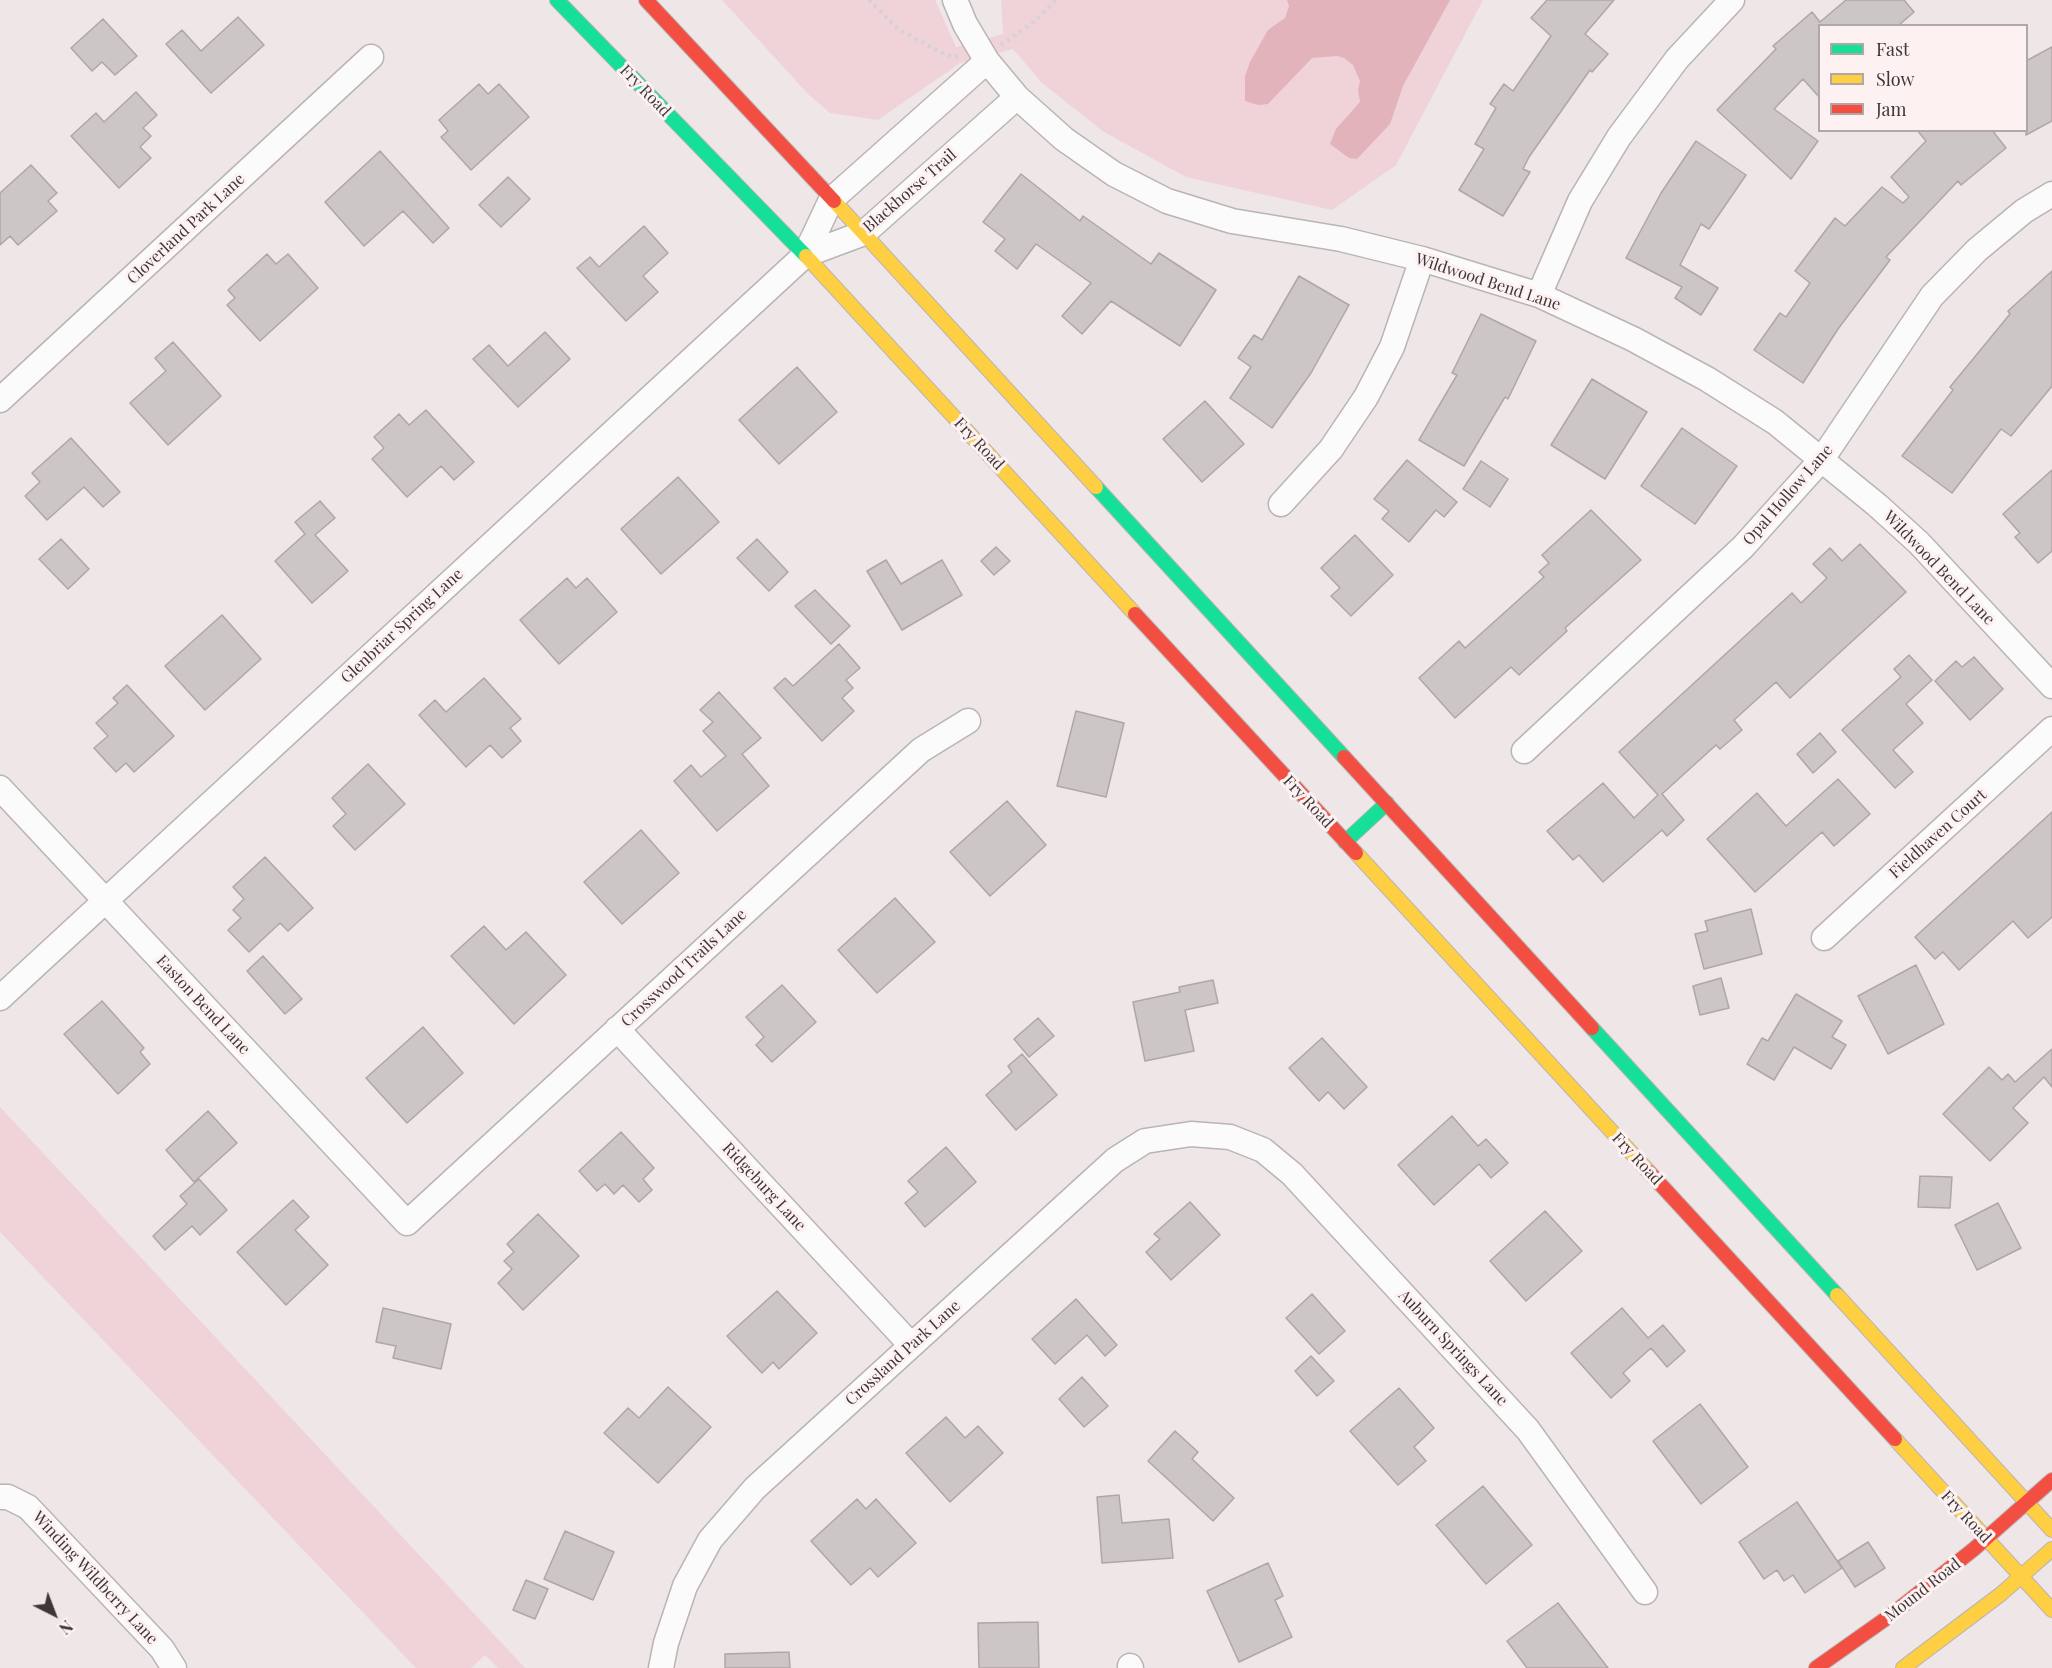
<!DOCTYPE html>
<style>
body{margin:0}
#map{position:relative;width:2052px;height:1668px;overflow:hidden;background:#eee6e7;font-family:"Playfair Display",serif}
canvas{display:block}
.legend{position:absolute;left:1818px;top:24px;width:210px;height:108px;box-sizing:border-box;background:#fdf1f2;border:2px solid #b0a7a7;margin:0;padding:8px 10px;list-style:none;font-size:18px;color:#3d3737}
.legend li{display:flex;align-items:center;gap:12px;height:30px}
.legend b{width:30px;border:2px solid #b0a7a7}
.north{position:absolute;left:24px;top:1584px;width:60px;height:60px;-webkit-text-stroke:4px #fdf1f2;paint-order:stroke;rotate:138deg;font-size:16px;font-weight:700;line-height:24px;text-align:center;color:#3d3737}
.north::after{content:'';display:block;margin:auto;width:21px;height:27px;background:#3d3737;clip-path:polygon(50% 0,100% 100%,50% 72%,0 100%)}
</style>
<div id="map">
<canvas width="2052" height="1668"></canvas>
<ul class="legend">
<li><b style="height:8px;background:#16e098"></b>Fast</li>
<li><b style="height:8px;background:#ffcf43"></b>Slow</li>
<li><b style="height:8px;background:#f24e42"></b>Jam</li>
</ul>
<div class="north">N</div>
</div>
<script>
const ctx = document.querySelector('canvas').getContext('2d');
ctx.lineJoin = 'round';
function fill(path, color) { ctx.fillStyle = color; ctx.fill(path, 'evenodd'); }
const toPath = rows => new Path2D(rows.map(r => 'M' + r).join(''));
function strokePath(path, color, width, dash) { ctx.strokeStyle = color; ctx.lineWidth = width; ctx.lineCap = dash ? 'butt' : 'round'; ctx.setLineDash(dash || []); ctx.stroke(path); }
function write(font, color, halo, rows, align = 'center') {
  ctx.font = font + ' "Playfair Display",serif'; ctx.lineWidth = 6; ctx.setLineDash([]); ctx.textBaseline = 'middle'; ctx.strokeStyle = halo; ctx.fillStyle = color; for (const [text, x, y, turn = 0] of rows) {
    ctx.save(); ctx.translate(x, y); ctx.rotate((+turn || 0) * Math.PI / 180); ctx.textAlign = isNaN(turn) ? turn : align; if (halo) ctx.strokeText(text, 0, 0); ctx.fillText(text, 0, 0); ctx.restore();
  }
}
const green = toPath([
 [722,0,935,0,956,47,1003,34,1001,0,1483,0,1396,165,1332,210,1186,177,1104,132,1042,83,1013,49,960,63,878,120,830,113,809,95],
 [0,1107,525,1668,498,1668,485,1655,471,1668,416,1668,0,1232]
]);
const water = toPath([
 [1287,0,1450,0,1403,86,1390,124,1357,159,1349,158,1330,144,1336,129,1360,102,1358,90,1360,81,1353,65,1344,58,1337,56,1312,58,1268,104,1258,105,1245,101,1245,76,1250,62,1268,30,1285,18,1289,6]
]);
const building = toPath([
 [1547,0,1614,0,1585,34,1608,54,1592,72,1590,70,1529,157,1523,169,1530,172,1503,216,1459,190,1484,149,1475,144,1496,108,1490,104,1504,84,1513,91,1551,36,1531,18,1547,0],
 [1846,0,1904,0,1914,12,1898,26,1820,26,1820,98,1803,79,1774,109,1818,141,1791,179,1717,110,1776,49,1773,46,1812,12,1820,22,1846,0],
 [238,17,264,45,211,93,166,44,182,30,201,51,238,17],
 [103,19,137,56,115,75,102,62,92,71,71,48,103,19],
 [2052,47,2052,121,2026,135,2026,61,2052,47],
 [479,84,488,94,499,84,529,117,471,170,441,137,448,131,439,120,479,84],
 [136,92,157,115,143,128,151,136,140,147,151,158,119,188,71,136,96,113,104,122,136,92],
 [1917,130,1992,130,2006,148,1961,185,1958,181,1886,257,1890,260,1838,329,1803,383,1754,350,1780,313,1786,317,1810,283,1795,271,1835,218,1845,226,1882,187,1903,203,1909,197,1891,177,1926,141,1917,130],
 [1696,141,1746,175,1709,229,1701,224,1680,265,1718,288,1701,315,1675,298,1682,287,1626,258,1661,193,1696,141],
 [380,151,449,228,433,243,403,211,364,246,325,202,380,151],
 [31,165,57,193,48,201,57,211,18,245,10,236,0,245,0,193,31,165],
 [1021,174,1080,221,1083,216,1151,264,1159,253,1216,290,1180,346,1111,301,1082,334,1062,316,1091,283,1036,244,1017,269,995,251,1005,239,983,222,1021,174],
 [508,177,530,199,501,227,479,205,508,177],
 [644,226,668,253,643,276,658,292,626,321,577,268,590,257,599,267,644,226],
 [267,254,276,264,288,254,318,288,260,341,227,305,235,298,228,290,267,254],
 [2052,271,2052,386,2011,436,2001,429,1952,493,1902,456,1953,390,1950,387,2010,314,2008,311,2052,271],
 [1299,276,1349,305,1311,373,1272,428,1230,398,1251,367,1238,358,1254,335,1262,340,1299,276],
 [1481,314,1536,341,1508,399,1505,397,1464,466,1419,440,1457,375,1452,373,1481,314],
 [545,332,570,359,518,407,473,359,489,345,508,366,545,332],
 [173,342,221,396,168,445,130,403,166,371,155,358,173,342],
 [797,367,837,412,779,464,739,420,797,367],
 [1592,379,1647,412,1605,479,1551,445,1592,379],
 [1205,401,1244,444,1202,482,1163,439,1205,401],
 [426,410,474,462,454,480,441,466,407,497,372,459,384,448,374,437,399,414,409,425,426,410],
 [1682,428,1737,466,1695,524,1641,486,1682,428],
 [71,438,120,492,103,507,84,487,47,520,25,496,40,482,32,473,71,438],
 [1407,460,1457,502,1444,517,1436,510,1409,542,1382,519,1389,511,1374,499,1407,460],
 [1481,461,1508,479,1490,507,1463,489,1481,461],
 [2052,470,2052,551,2038,563,2015,537,2020,533,2003,514,2052,470],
 [678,477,719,522,661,574,621,529,678,477],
 [320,501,335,518,315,535,348,571,312,603,275,561,305,534,295,522,320,501],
 [1591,510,1641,560,1565,628,1567,631,1519,675,1511,667,1455,718,1419,678,1459,641,1465,648,1544,577,1539,572,1549,563,1542,555,1591,510],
 [1355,535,1393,575,1351,616,1331,596,1340,588,1321,568,1355,535],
 [61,539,89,569,68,589,39,559,61,539],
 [757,539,788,572,769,591,737,558,757,539],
 [1860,544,1906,592,1790,698,1776,682,1734,720,1742,730,1720,749,1716,745,1662,794,1684,820,1667,836,1662,830,1603,882,1579,855,1573,860,1547,831,1603,783,1634,818,1658,795,1619,752,1792,593,1801,603,1827,578,1813,564,1830,548,1842,561,1860,544],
 [996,547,1010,561,994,575,981,561,996,547],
 [886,560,901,584,942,560,962,595,902,630,867,571,886,560],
 [567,578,576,588,587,578,617,612,559,664,520,620,567,578],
 [815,590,850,626,831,644,795,606,815,590],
 [222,615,261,659,205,710,165,666,222,615],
 [839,644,860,668,846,680,853,688,842,698,854,711,822,741,774,688,785,678,793,686,839,644],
 [1909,655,1932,680,1906,704,1923,723,1893,750,1913,772,1895,788,1842,730,1901,677,1894,669,1909,655],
 [1974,657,2003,689,1970,720,1935,681,1956,661,1962,667,1974,657],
 [484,678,521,719,510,728,521,741,502,758,490,745,466,767,419,715,435,700,446,712,484,678],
 [127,685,174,736,134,772,126,763,116,772,94,748,108,736,96,723,118,703,113,698,127,685],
 [719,692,761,738,742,754,769,786,717,831,674,781,691,765,701,777,726,756,703,731,713,722,700,710,719,692],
 [1076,711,1124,723,1106,797,1057,786,1076,711],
 [1820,733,1836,752,1813,773,1797,754,1820,733],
 [368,764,405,804,355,850,333,826,346,814,332,798,368,764],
 [1838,779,1870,814,1834,846,1822,832,1755,892,1707,839,1757,793,1786,826,1838,779],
 [1007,801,1046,845,990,896,950,852,1007,801],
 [2052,812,2052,917,2028,938,2013,921,1959,970,1943,952,1935,959,1915,937,2052,812],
 [641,830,679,873,622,924,584,882,641,830],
 [265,857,313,908,288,931,280,923,249,952,228,930,241,918,233,910,244,899,233,887,265,857],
 [895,898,935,942,877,993,838,950,895,898],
 [1751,909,1762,954,1704,969,1695,934,1708,931,1705,921,1751,909],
 [484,926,506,950,526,932,566,975,514,1024,451,956,484,926],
 [263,956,302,999,285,1014,247,971,263,956],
 [1916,965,1944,1024,1888,1054,1858,996,1916,965],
 [1721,978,1729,1008,1700,1015,1693,986,1721,978],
 [1213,980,1218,1003,1185,1010,1194,1051,1145,1061,1133,1002,1180,992,1179,987,1213,980],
 [782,985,816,1022,772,1062,756,1045,764,1037,746,1017,782,985],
 [1796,994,1842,1021,1832,1037,1846,1045,1831,1069,1794,1047,1774,1080,1747,1064,1762,1038,1768,1041,1796,994],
 [102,1001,144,1048,140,1052,150,1064,118,1094,64,1034,102,1001],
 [1038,1018,1054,1036,1029,1057,1014,1039,1038,1018],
 [423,1027,463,1073,407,1123,366,1078,423,1027],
 [1322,1038,1367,1087,1344,1109,1328,1092,1319,1101,1289,1068,1322,1038],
 [2052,1049,2052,1087,2044,1077,2013,1108,2028,1123,1990,1161,1943,1114,1989,1067,2002,1080,2008,1074,2015,1082,2052,1049],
 [1022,1054,1057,1095,1016,1130,986,1095,1012,1072,1008,1066,1022,1054],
 [208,1111,237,1143,194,1182,166,1150,208,1111],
 [1452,1116,1478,1146,1486,1139,1508,1163,1491,1178,1479,1164,1434,1205,1398,1165,1452,1116],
 [621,1132,654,1168,643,1179,652,1190,639,1202,623,1185,614,1194,605,1184,597,1191,579,1171,621,1132],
 [946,1147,976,1182,925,1227,905,1203,918,1192,908,1181,946,1147],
 [1920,1176,1952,1177,1950,1208,1918,1207,1920,1176],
 [199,1179,227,1210,200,1235,192,1226,165,1250,153,1236,187,1204,180,1196,199,1179],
 [293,1200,309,1217,295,1230,328,1265,286,1305,237,1252,293,1200],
 [1190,1202,1220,1235,1171,1280,1146,1252,1160,1239,1154,1234,1190,1202],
 [1998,1203,2021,1248,1977,1270,1955,1225,1998,1203],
 [1545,1211,1582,1251,1526,1301,1490,1261,1545,1211],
 [538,1214,579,1256,523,1310,498,1283,512,1269,504,1261,514,1252,507,1244,538,1214],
 [777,1291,817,1333,779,1369,773,1362,762,1373,727,1336,777,1291],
 [1312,1294,1345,1331,1319,1354,1286,1318,1312,1294],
 [1076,1299,1117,1345,1105,1356,1087,1335,1055,1364,1032,1339,1076,1299],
 [383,1308,451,1324,441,1369,393,1358,396,1346,376,1342,383,1308],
 [1622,1308,1648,1338,1663,1325,1685,1351,1667,1367,1651,1348,1623,1373,1630,1381,1611,1398,1571,1353,1622,1308],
 [1311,1356,1334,1381,1317,1396,1295,1371,1311,1356],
 [1082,1377,1108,1406,1084,1427,1059,1399,1082,1377],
 [668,1387,711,1427,658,1483,604,1433,628,1408,639,1418,668,1387],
 [1399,1388,1434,1428,1414,1447,1426,1461,1398,1485,1350,1431,1399,1388],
 [1700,1404,1748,1467,1701,1504,1653,1441,1700,1404],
 [946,1417,965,1438,978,1426,1003,1453,950,1502,906,1453,946,1417],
 [1175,1431,1198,1452,1192,1459,1234,1498,1213,1521,1148,1461,1175,1431],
 [1483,1486,1532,1545,1486,1584,1436,1525,1483,1486],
 [1119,1495,1122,1523,1169,1519,1173,1558,1102,1563,1097,1497,1119,1495],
 [857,1499,866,1509,876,1499,916,1543,878,1577,870,1568,851,1585,811,1541,857,1499],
 [1797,1502,1842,1568,1805,1593,1793,1575,1784,1581,1777,1570,1764,1579,1739,1542,1797,1502],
 [565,1531,614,1552,593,1600,544,1579,565,1531],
 [1868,1542,1885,1568,1855,1587,1838,1561,1868,1542],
 [1268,1563,1283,1596,1275,1600,1292,1637,1239,1662,1207,1591,1268,1563],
 [526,1580,548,1589,535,1619,513,1610,526,1580],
 [1558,1603,1608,1668,1527,1668,1507,1641,1558,1603],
 [1038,1622,1039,1668,979,1668,978,1623,1038,1622],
 [789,1652,790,1668,725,1668,725,1654,789,1652]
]);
const path = toPath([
 [869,0,898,29,936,50,953,57,960,56],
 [1001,45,1035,21,1056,0]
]);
const street = toPath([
 [955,0,965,24,987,61,1017,97,1064,139,1114,174,1167,201,1232,221,1341,239,1422,259,1539,295,1633,339,1707,379,1775,422,1877,505,1919,543,2052,686],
 [805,255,831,200,987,61],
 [1539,295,1580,201,1619,137,1677,59,1732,0],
 [0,400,371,57],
 [1281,504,1331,449,1366,397,1392,347,1422,259],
 [1524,751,1743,547,1822,459,1932,296,1977,250,2024,211,2052,194],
 [0,788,407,1223,921,750,968,721],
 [1824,938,2052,729],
 [0,998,805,255,864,233,1017,97],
 [617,1029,911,1345],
 [0,1497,8,1497,28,1507,162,1649,174,1668],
 [1130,1666,1131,1668],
 [661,1668,666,1643,685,1586,710,1540,755,1488,1115,1160,1145,1141,1191,1134,1230,1137,1263,1150,1292,1174,1528,1430,1645,1592]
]);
const fast = toPath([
 [557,0,806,256],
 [1096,487,1344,757],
 [1345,842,1387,803],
 [1592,1028,1837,1295]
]);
const slow = toPath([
 [834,201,1096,487],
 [806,256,1135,614],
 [1356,853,1649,1172],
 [1837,1295,2052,1530],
 [1895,1439,2052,1610],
 [1903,1668,2001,1594,2052,1549]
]);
const jam = toPath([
 [646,0,834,201],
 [1135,614,1356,853],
 [1344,757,1592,1028],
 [1649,1172,1895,1439],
 [1816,1668,1891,1615,1974,1549,2052,1480]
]);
const streetNames = [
 ["Fry Road",645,91,46],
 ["Blackhorse Trail",910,191,-41],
 ["Cloverland Park Lane",186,229,-43],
 ["Wildwood Bend Lane",1488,282,18],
 ["Fry Road",979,444,47],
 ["Opal Hollow Lane",1788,495,-49],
 ["Wildwood Bend Lane",1939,568,46],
 ["Glenbriar Spring Lane",402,626,-43],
 ["Fry Road",1308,802,47],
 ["Fieldhaven Court",1938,834,-42],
 ["Crosswood Trails Lane",684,968,-43],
 ["Easton Bend Lane",203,1005,47],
 ["Fry Road",1637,1159,47],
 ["Ridgeburg Lane",764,1187,47],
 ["Auburn Springs Lane",1453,1348,47],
 ["Crossland Park Lane",903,1353,-42],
 ["Fry Road",1966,1517,47],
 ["Winding Wildberry Lane",95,1578,47],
 ["Mound Road",1923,1590,-38]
];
fill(green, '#efd3d8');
fill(water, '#e3b3bc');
fill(building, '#ccc6c7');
strokePath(building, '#aea7a8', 1.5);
strokePath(street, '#bab4b5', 27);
strokePath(fast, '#bab4b5', 16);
strokePath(slow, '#bab4b5', 16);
strokePath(jam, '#bab4b5', 16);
strokePath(path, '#d5d2d3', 4, [3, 4.5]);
strokePath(street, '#fcfbfb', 24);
strokePath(fast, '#16e098', 14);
strokePath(slow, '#ffcf43', 14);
strokePath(jam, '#f24e42', 14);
write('16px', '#3d3737', '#fdf1f2', streetNames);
</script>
